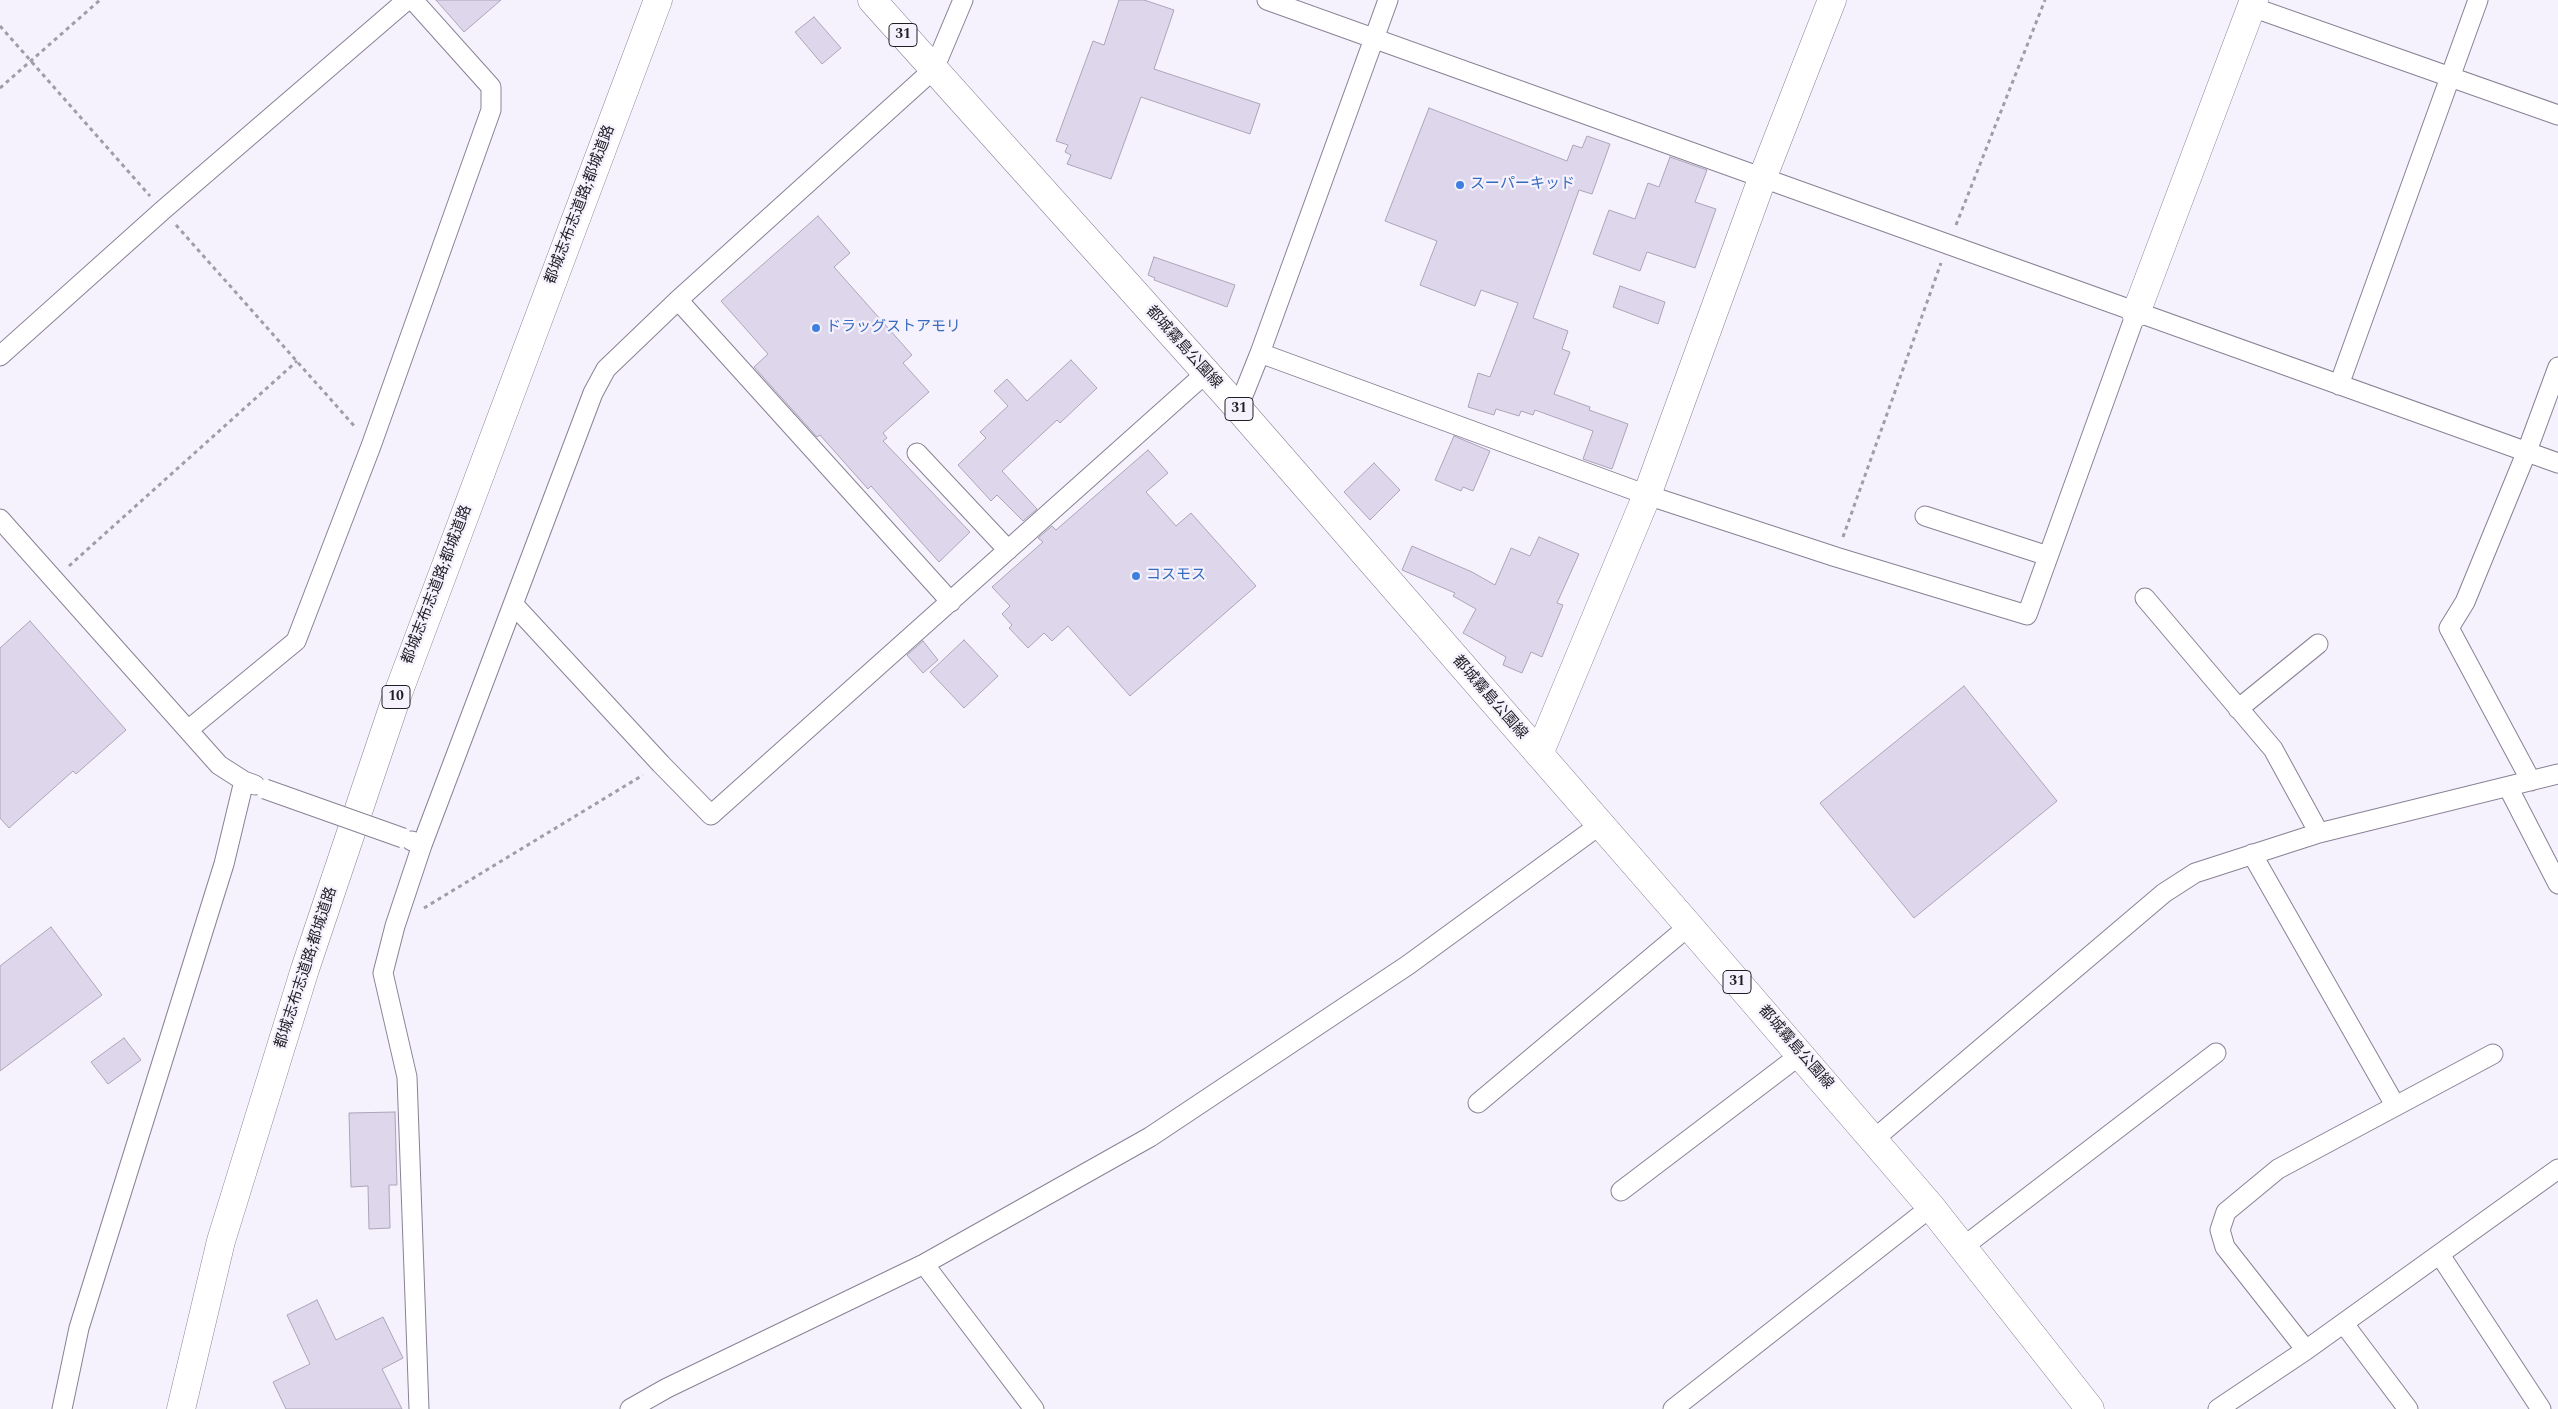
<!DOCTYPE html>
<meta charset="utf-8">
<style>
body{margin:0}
canvas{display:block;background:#f5f1fd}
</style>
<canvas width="2558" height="1409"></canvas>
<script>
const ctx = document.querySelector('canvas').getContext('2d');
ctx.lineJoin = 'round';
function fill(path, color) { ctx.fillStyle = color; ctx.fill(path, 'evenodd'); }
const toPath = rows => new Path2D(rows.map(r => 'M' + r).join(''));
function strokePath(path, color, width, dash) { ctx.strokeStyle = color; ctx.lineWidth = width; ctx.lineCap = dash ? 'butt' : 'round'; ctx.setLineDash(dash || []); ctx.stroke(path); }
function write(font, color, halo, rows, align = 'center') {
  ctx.font = font + ' Spectral,"Noto Sans JP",serif'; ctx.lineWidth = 4.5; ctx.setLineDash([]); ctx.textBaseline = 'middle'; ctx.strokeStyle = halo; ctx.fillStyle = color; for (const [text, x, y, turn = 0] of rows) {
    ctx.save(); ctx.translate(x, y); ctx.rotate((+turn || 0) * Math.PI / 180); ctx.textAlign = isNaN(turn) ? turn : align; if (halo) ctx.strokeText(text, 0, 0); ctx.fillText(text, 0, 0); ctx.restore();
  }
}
const building = toPath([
 [436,0,501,0,464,32,436,0],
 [1119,0,1144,0,1174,10,1154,69,1260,104,1250,134,1141,97,1111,179,1067,164,1071,155,1065,152,1068,145,1056,141,1093,41,1104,45,1119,0],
 [814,17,841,48,822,64,795,32,814,17],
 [1429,108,1567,161,1573,145,1582,148,1587,136,1610,144,1592,194,1579,190,1533,318,1568,331,1562,349,1570,352,1554,394,1590,407,1589,410,1628,424,1612,469,1583,459,1593,431,1535,410,1533,415,1521,411,1519,416,1496,409,1494,415,1468,407,1478,373,1490,377,1518,303,1481,290,1475,306,1420,285,1437,241,1385,221,1429,108],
 [1670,157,1707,170,1695,202,1716,209,1695,268,1647,252,1640,271,1593,254,1609,210,1635,219,1648,183,1659,187,1670,157],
 [818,216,850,253,834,267,912,355,903,363,929,392,883,433,887,438,883,441,970,532,939,562,871,486,868,489,820,435,817,437,754,367,768,354,721,301,818,216],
 [1154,257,1235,285,1227,307,1154,280,1155,278,1148,275,1154,257],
 [1620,286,1665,302,1658,324,1613,307,1620,286],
 [1071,360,1097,388,1060,423,1057,420,1002,471,1037,509,1023,521,997,495,991,501,958,465,986,438,980,432,1008,406,994,391,1007,379,1027,401,1071,360],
 [1454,436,1490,451,1473,491,1463,487,1461,491,1435,480,1454,436],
 [1148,450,1168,473,1146,492,1176,526,1191,513,1256,586,1130,696,1068,626,1052,641,1044,633,1028,648,1009,628,1012,625,1002,614,1010,606,992,587,1043,542,1038,538,1052,526,1056,530,1148,450],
 [1374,463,1400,490,1370,520,1344,492,1374,463],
 [1539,537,1579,554,1557,603,1563,605,1542,657,1531,652,1522,673,1503,665,1506,657,1463,633,1476,609,1453,596,1455,593,1402,570,1412,546,1472,572,1495,585,1511,548,1530,556,1539,537],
 [30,621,126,730,76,774,73,771,9,828,0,818,0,648,30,621],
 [964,640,998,676,964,708,930,672,964,640],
 [923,641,938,660,923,673,907,655,923,641],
 [1964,686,2057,801,1914,918,1820,803,1964,686],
 [51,927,102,995,0,1071,0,966,51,927],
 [124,1038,141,1060,108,1084,91,1062,124,1038],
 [395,1112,397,1185,389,1185,390,1228,369,1229,368,1186,351,1187,349,1113,395,1112],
 [317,1300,336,1340,383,1317,403,1358,382,1369,402,1409,286,1409,273,1382,310,1364,287,1315,317,1300]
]);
const path = toPath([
 [0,26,150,196],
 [0,88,100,0],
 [176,225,356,428],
 [1956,225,2045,0],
 [1843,537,1941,263],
 [69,566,297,361],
 [424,908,643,775]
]);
const street = toPath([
 [1267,0,2558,463],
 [1388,0,1260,353,1647,495,1836,557,2027,615,2136,313],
 [2252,7,2558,115],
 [678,300,951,602],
 [0,356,163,210,407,0],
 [2339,385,2478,0],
 [1238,408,1260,353],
 [917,453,1008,550],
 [1925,516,2048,556],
 [0,519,219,765,244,781,255,785],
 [2145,598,2273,749,2319,833],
 [514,605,661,764,711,815,1206,373],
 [2238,709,2318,644],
 [188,730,296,641,371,446,491,110,491,87,413,0],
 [2531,781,2449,628,2465,602,2527,451,2558,367],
 [2508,787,2558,884],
 [412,841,422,845,395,926,383,973,407,1077,419,1409],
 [422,845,593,393,606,369,678,300,934,69,963,0],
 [2252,854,2395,1105],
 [1478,1103,1689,926],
 [1873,1140,2164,893,2195,873,2319,833,2558,774],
 [1621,1191,1800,1055],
 [1963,1247,2216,1053],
 [2440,1255,2541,1409],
 [924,1264,1034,1409],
 [2344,1324,2408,1409],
 [2306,1350,2558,1169],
 [62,1409,79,1328,224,864,244,781],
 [630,1409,667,1388,924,1264,1150,1137,1408,965,1601,824],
 [1673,1409,1931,1207],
 [2218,1409,2306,1350,2225,1247,2220,1230,2226,1212,2278,1169,2493,1054]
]);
const secondary = toPath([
 [2136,313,2254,0],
 [1539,754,1647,495,1762,179,1832,0]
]);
const primary = toPath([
 [872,0,1238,408,1689,926,1931,1207,2090,1409]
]);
const highway = toPath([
 [181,1409,221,1241,305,969,397,696,658,0]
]);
const streetBridge = toPath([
 [265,789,403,838]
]);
const markers = [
 [1460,185,5,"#3f7fe0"],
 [816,328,5,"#3f7fe0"],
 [1136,576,5,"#3f7fe0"]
];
const shields = [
 [903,35,28],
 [1239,409,28],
 [396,697,28],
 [1737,982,28]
];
const shieldNames = [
 ["31",903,35],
 ["31",1239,409],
 ["10",396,697],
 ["31",1737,982]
];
const shopNames = [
 ["スーパーキッド",1470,185],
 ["ドラッグストアモリ",826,328],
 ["コスモス",1146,576]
];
const streetNames = [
 ["都城志布志道路;都城道路",581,205,-69],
 ["都城霧島公園線",1183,348,48],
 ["都城志布志道路;都城道路",438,585,-69],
 ["都城霧島公園線",1489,698,49],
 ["都城志布志道路;都城道路",307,968,-72],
 ["都城霧島公園線",1795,1048,49]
];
fill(building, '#ded7eb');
strokePath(building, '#aca5b9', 1);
strokePath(street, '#898295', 21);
strokePath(secondary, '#898295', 29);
strokePath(primary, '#898295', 29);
strokePath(highway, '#898295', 29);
strokePath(path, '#a09da7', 3, [4, 4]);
strokePath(street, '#fff', 19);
strokePath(secondary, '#fff', 28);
strokePath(primary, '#fff', 28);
strokePath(highway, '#fff', 28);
strokePath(streetBridge, '#898295', 21, []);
strokePath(streetBridge, '#fff', 19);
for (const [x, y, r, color] of markers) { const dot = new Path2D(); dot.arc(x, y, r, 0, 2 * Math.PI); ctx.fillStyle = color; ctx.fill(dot); strokePath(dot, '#f5f1fd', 2); }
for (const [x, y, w] of shields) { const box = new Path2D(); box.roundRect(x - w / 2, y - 11.5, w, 23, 4); ctx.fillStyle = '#f5f1fd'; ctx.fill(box); strokePath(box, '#201e25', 1); }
write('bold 14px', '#201e25', null, shieldNames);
write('15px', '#366cbe', '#f5f1fd', shopNames, 'left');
write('15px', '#201e25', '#f5f1fd', streetNames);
</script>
